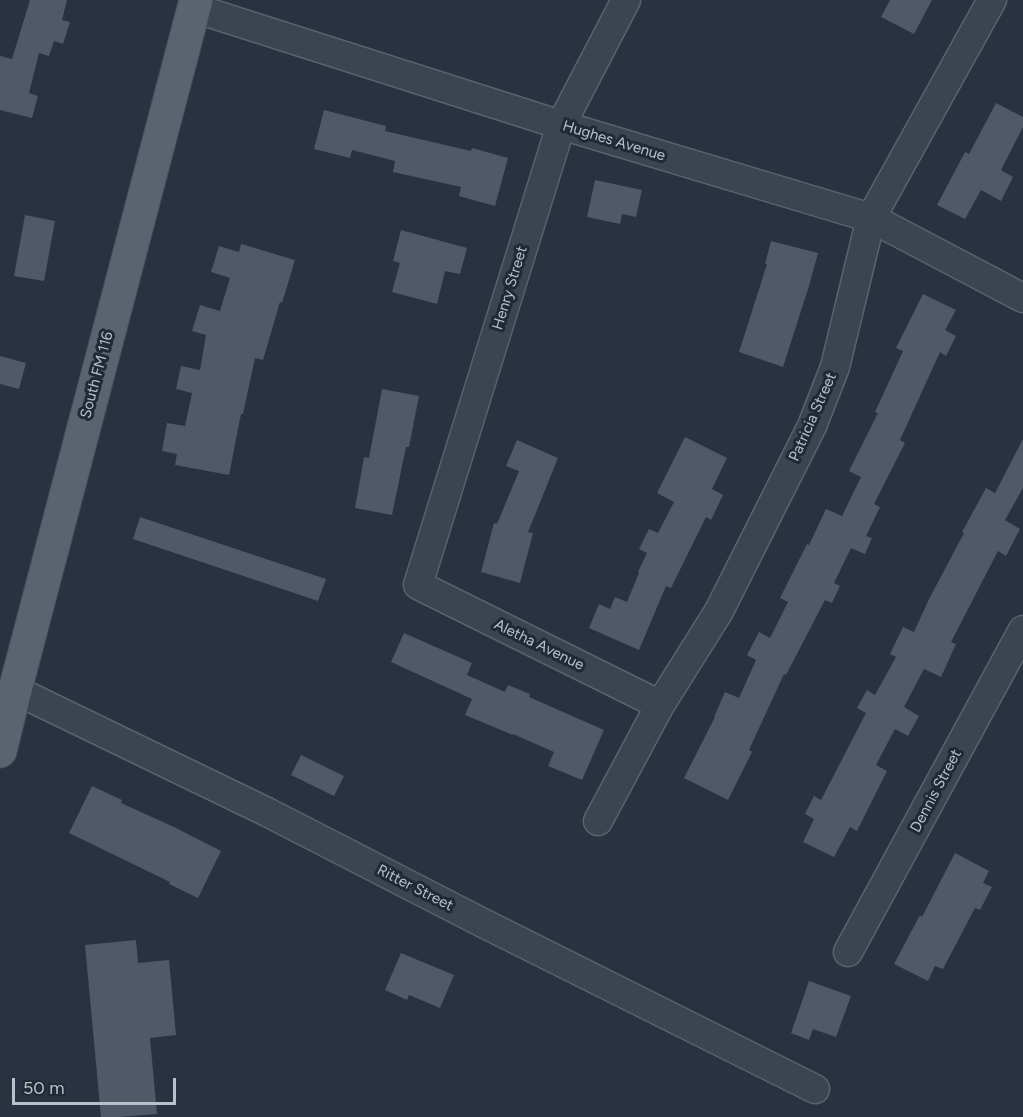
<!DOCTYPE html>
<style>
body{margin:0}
#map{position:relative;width:1023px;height:1117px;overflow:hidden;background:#283240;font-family:Figtree,sans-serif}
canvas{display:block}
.scale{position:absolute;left:12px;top:1078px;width:164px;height:27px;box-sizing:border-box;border:3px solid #b9c0ca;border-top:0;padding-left:8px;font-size:18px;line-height:21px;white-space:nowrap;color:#b9c0ca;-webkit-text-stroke:4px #212935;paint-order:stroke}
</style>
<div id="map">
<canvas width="1023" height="1117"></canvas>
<div class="scale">50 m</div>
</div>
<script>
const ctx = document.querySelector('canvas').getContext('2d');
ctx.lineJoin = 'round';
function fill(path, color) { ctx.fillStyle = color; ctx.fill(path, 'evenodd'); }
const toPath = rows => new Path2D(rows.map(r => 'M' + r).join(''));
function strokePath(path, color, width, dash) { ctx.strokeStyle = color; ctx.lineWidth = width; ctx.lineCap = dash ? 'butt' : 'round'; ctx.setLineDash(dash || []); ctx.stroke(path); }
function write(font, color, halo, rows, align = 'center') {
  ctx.font = font + ' Figtree,sans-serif'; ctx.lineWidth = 6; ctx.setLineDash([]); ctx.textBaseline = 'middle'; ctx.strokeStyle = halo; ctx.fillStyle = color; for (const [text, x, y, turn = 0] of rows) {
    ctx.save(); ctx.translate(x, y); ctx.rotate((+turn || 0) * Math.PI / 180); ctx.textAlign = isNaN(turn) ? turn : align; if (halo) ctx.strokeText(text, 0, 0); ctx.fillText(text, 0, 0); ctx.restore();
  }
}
const building = toPath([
 [30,0,67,0,62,20,70,22,63,44,54,41,49,56,39,53,29,93,38,96,32,118,0,110,0,56,12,59],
 [890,0,932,0,914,34,881,17],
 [996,103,1023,117,1023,127,1001,170,1013,177,1001,201,981,190,965,219,937,205,965,152,969,154],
 [324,110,386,126,385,131,471,151,472,148,508,158,495,206,459,196,461,187,393,172,395,161,352,150,350,158,314,149],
 [595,180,642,190,636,217,622,214,620,224,587,217],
 [25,215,55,221,44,281,14,276],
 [401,230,467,248,460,274,445,271,437,304,392,292,400,263,393,261],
 [771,241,818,253,809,286,783,367,739,352,767,264,765,264],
 [241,244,295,260,282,303,280,302,263,360,255,358,243,414,241,414,229,475,175,465,177,454,162,451,167,423,185,426,192,393,176,389,181,366,200,370,206,335,192,331,200,305,220,311,230,278,211,272,219,246,239,252],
 [923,294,956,310,945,330,956,336,946,356,940,352,900,440,905,443,874,504,880,507,866,536,872,538,865,554,851,548,834,583,840,586,832,603,825,600,786,675,784,674,749,750,752,752,728,800,684,778,715,717,714,717,725,692,739,698,756,660,747,655,759,632,770,638,788,602,780,598,807,544,809,545,826,509,842,516,861,477,849,471,878,413,875,412,903,351,896,348],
 [0,356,26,363,19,389,0,384],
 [382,389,419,396,409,447,406,447,392,515,355,508,364,457,369,458],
 [685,437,727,458,712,489,723,495,711,520,706,517,671,588,666,586,639,650,589,628,599,604,610,609,615,597,627,602,639,573,638,572,647,553,639,549,649,529,658,533,674,502,657,493],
 [1023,439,1023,488,1005,520,1020,529,1006,556,998,551,951,642,956,644,941,677,924,669,904,707,919,716,908,736,895,729,876,765,887,771,857,831,850,827,834,857,803,842,814,819,805,814,814,796,821,800,866,713,857,708,867,690,875,695,896,657,890,654,903,627,914,632,929,599,964,533,962,532,986,488,995,493],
 [517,440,558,458,528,532,533,533,520,583,481,572,494,523,497,524,519,471,506,466],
 [140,517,326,579,318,601,133,539],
 [404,633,472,663,467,675,505,692,508,685,530,694,529,697,604,730,582,780,548,766,554,752,513,734,513,735,465,715,472,699,391,662],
 [301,755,344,776,334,796,291,775],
 [92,786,122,800,121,803,174,827,221,851,198,898,169,884,170,882,69,833],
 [955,853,989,871,983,883,992,887,980,910,975,908,943,969,935,966,928,981,894,964,920,915,922,917],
 [136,940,138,963,169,960,176,1035,150,1038,157,1114,119,1117,101,1117,85,945],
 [401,953,454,975,440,1008,409,995,407,1000,385,990],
 [809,981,851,996,836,1037,813,1029,809,1040,791,1033]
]);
const minor = toPath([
 [626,0,561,125,418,585,660,705],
 [194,8,561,125,871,218,1023,298],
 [15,690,267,812,481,922,815,1089],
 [598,821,660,705,719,611,812,426,835,367,871,218,992,0],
 [848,952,1023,630]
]);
const major = toPath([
 [0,751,15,690,196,0]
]);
const streetNames = [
 ["Hughes Avenue",614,141,17],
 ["Henry Street",510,288,-73],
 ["South FM 116",97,375,-75],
 ["Patricia Street",813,417,-66],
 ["Aletha Avenue",539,645,26],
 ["Dennis Street",936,791,-62],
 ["Ritter Street",415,888,27]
];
fill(building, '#4f5968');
strokePath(minor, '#5a626d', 31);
strokePath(major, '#464d59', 35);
strokePath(minor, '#3c4450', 28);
strokePath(major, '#5b6370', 33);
write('15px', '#b9c0ca', '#212935', streetNames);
</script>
